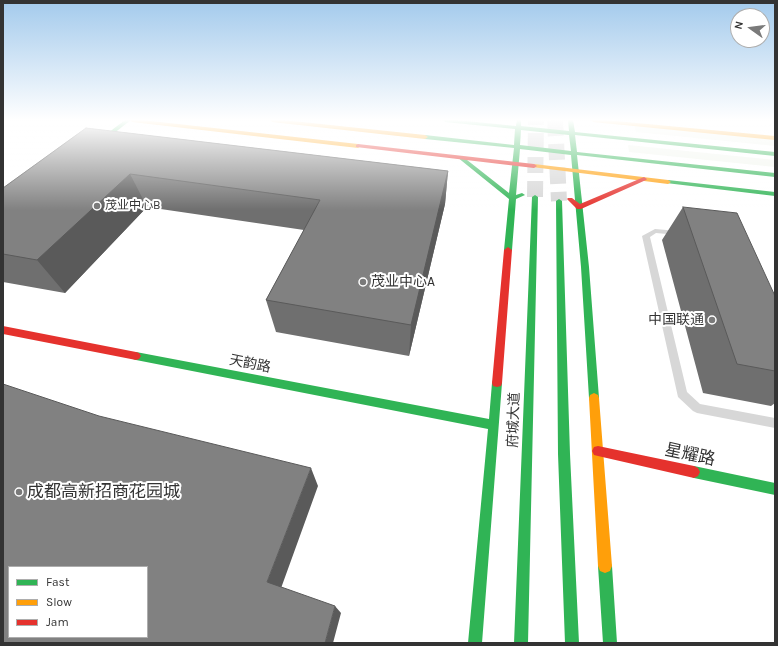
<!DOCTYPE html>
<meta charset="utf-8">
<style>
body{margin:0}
#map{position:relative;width:778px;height:646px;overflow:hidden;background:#fff;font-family:Karla,sans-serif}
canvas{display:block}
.frame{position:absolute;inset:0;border:4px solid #333;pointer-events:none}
.legend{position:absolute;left:8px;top:566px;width:140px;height:72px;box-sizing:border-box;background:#fff;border:1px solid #adadad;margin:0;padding:5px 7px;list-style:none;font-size:12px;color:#333}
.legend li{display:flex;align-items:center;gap:8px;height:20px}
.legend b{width:20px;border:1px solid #adadad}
.north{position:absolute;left:730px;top:8px;width:40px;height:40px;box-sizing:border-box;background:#fff;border:1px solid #adadad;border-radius:50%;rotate:284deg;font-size:11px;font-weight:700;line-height:16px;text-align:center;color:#333}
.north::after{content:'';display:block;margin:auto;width:14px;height:18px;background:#7a7a7a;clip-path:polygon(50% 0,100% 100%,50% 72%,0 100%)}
</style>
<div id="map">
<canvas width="778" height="646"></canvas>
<div class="frame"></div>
<ul class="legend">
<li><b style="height:5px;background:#30b455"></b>Fast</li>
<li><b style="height:5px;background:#ff9f0a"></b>Slow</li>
<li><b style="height:5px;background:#e5322d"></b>Jam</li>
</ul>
<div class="north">N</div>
</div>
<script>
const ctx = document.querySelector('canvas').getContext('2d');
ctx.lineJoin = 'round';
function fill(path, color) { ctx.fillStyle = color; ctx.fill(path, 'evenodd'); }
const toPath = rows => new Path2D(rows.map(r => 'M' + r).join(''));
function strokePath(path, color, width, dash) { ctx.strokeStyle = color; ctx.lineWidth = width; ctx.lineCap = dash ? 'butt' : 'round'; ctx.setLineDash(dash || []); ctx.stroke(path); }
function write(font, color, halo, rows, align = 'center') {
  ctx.font = font + ' Karla,"Noto Sans SC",sans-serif'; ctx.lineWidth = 4; ctx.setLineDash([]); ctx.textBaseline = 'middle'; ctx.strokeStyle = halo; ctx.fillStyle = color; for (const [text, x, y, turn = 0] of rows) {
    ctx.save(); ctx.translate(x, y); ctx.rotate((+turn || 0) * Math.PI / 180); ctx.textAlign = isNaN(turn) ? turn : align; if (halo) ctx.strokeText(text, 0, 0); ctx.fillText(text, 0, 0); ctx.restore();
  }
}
const green = toPath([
 [634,124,775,138,775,146,636,132],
 [628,145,775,160,775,167,629,152]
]);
const secondaryTunnel = toPath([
 [555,120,559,201],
 [535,197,536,120]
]);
const path = toPath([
 [757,120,775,121],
 [770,125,775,122]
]);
const lane = toPath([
 [655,229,678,231,682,233,678,235,656,233,650,237,687,392,700,404,775,418,775,428,697,413,693,411,678,397,642,236,655,229]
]);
const fast = toPath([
 [125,120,131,120,91,151,87,151,87,149,125,120],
 [443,120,456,120,516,126,517,120,521,120,521,126,569,131,568,120,573,120,575,132,775,152,775,156,575,135,577,152,775,173,775,177,577,155,589,267,599,398,598,401,594,403,590,401,589,398,581,267,571,155,520,149,516,195,522,193,525,195,516,199,512,250,508,253,504,250,509,199,457,157,462,156,509,193,514,148,425,139,422,137,425,135,514,145,515,129,445,122,443,120],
 [521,130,569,135,571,151,520,145,521,130],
 [668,180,775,192,775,196,666,183,665,182,668,180],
 [535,195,538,197,528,643,514,643,532,197,535,195],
 [559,199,562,201,570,454,579,643,565,643,558,454,556,201,559,199],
 [136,352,489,419,492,383,493,380,497,379,501,380,502,383,482,643,468,643,488,429,136,360,133,359,131,356,133,353,136,352],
 [694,466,775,483,775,495,694,478,690,476,688,472,690,468,694,466],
 [605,559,610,561,612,566,617,643,603,643,598,566,600,561,605,559]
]);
const slow = toPath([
 [130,120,142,120,358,144,361,146,358,148,132,122,130,120],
 [270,120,283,120,425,135,428,137,425,139,272,122,270,120],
 [591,120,605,120,775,136,775,140,593,122,591,120],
 [534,164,668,180,671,182,668,184,532,167,532,165,534,164],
 [594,393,598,395,599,398,612,566,610,571,605,573,600,571,598,566,589,398,590,395,594,393]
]);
const jam = toPath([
 [358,144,534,164,537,166,534,168,356,147,356,145,358,144],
 [644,177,647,179,646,180,581,209,577,209,567,199,568,198,572,198,580,204,644,177],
 [508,247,512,250,502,383,501,386,497,387,493,386,492,383,504,250,508,247],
 [3,326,136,352,139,353,141,356,139,359,136,360,3,334,3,326],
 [598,446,694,466,698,468,700,472,698,476,694,478,598,456,594,455,592,451,594,447,598,446]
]);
const wall = toPath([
 [86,128,448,171,445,204,409,356,276,332,266,300,304,230,147,207,65,293,3,282,3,188],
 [683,207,775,296,775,403,771,406,703,393,662,240]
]);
const shadedWall = toPath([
 [448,171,445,204,409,356,411,325],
 [130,174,147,207,65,293,37,260],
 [311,468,318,486,280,591,267,582],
 [335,606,341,613,333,643,325,643]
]);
const building = toPath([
 [86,128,448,171,411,325,266,300,320,200,130,174,37,260,3,254,3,188,86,128],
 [683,207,737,213,775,296,775,371,737,364,683,207],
 [3,384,99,416,311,468,267,582,335,606,325,643,3,643,3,384],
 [9,567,147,567,147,637,9,637,9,567]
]);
const markers = [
 [97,206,4,"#7a7a7a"],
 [363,282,4,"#7a7a7a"],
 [712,320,4,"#7a7a7a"],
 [19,492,4,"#7a7a7a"]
];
const farPoinames = [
 ["茂业中心B",105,206]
];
const poiNames = [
 ["茂业中心A",371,282],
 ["中国联通",704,320,"right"]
];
const streetNames = [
 ["天韵路",250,364,11],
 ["府城大道",514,420,-88]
];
const nearStreetnames = [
 ["星耀路",690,455,12]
];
const nearPoinames = [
 ["成都高新招商花园城",27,492]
];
fill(green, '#f1f5ed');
strokePath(secondaryTunnel, '#d6d6d6', 16, [16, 8]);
strokePath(path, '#d6d6d6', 1.5, [1.5, 1.5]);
fill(lane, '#d7d7d7');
fill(fast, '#30b455');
fill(slow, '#ff9f0a');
fill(jam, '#e5322d');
fill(wall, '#6f6f6f');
fill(shadedWall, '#5a5a5a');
fill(building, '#818181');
strokePath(building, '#5a5a5a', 1);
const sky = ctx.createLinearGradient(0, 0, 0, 210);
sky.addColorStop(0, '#a3caec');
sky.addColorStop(0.57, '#fff');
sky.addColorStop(1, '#ffffff00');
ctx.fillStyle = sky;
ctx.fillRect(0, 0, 778, 210);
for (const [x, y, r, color] of markers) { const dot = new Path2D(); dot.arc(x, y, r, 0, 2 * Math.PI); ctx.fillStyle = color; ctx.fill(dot); strokePath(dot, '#fff', 1.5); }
write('12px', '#333', '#fff', farPoinames, 'left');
write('14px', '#333', '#fff', poiNames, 'left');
write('14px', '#333', '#fff', streetNames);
write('17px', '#333', '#fff', nearStreetnames);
write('17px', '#333', '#fff', nearPoinames, 'left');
</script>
